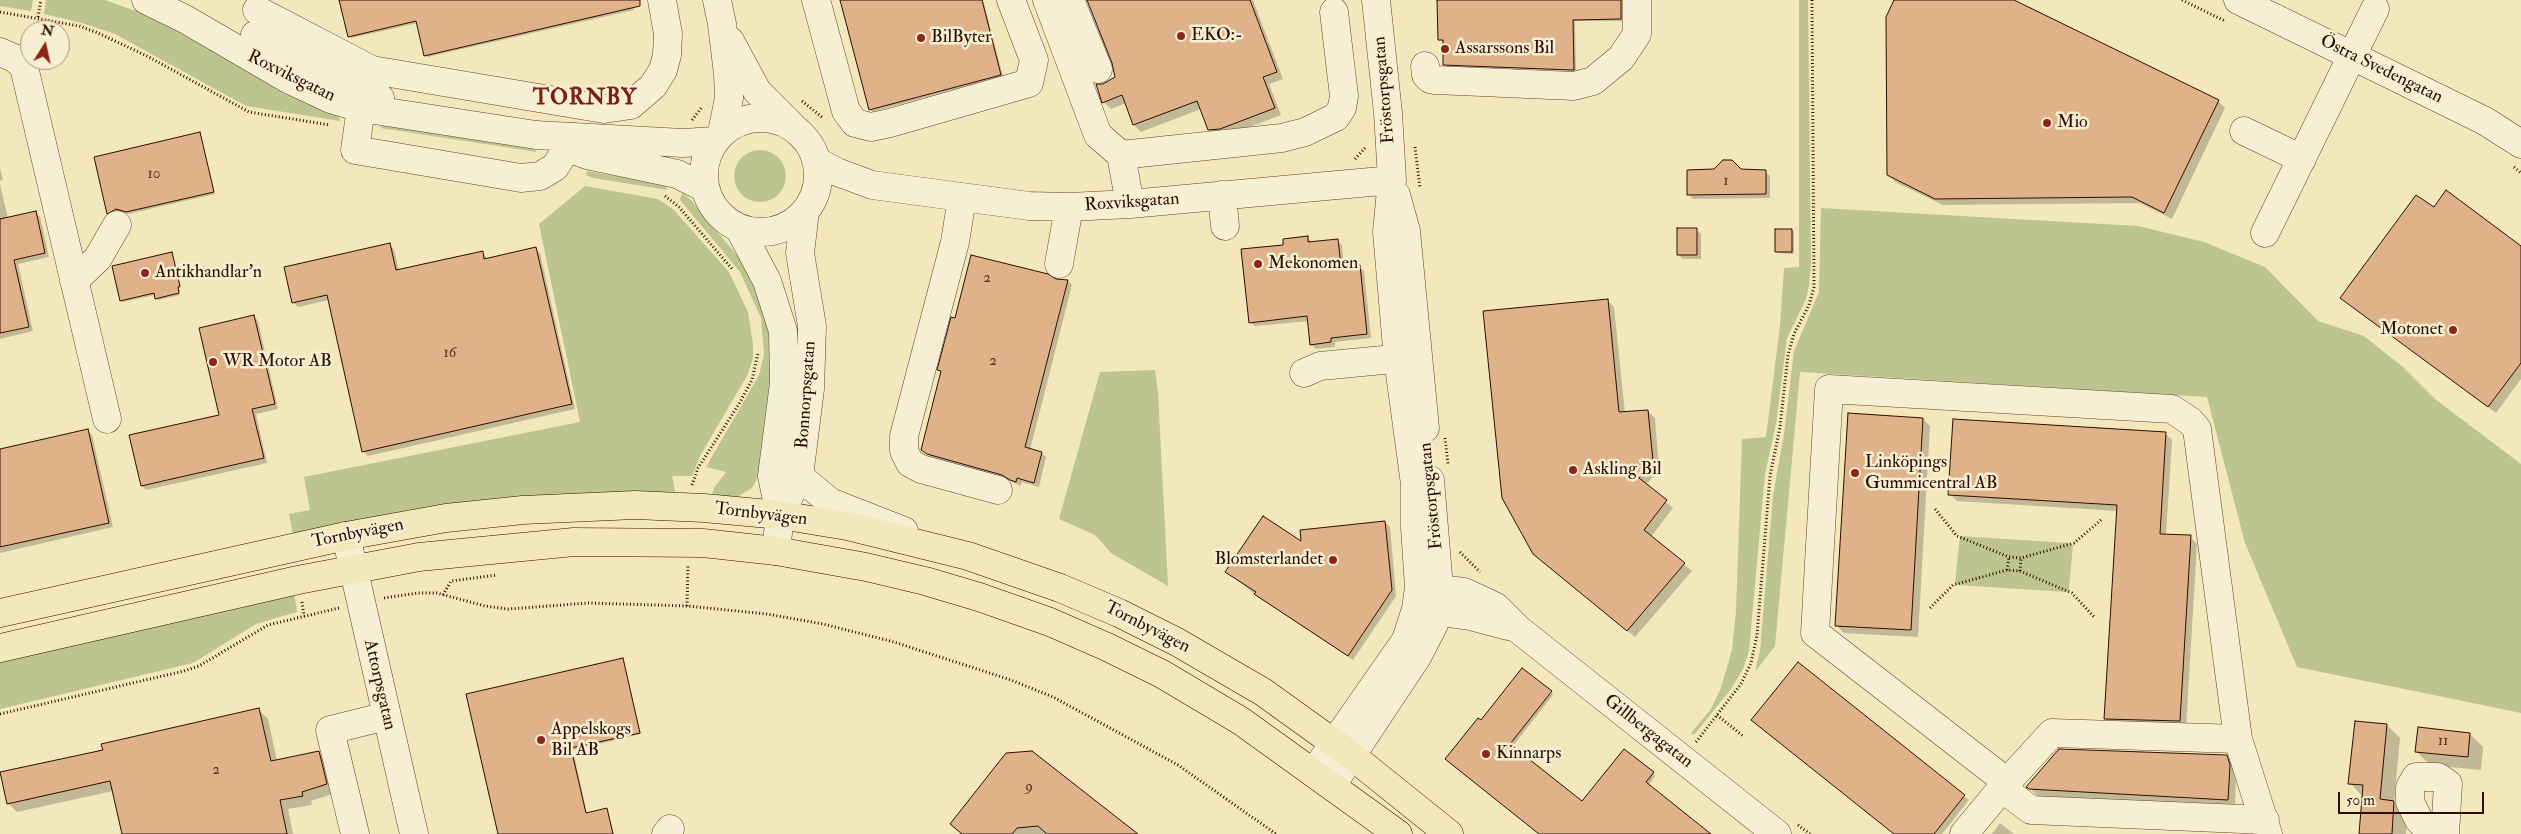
<!DOCTYPE html>
<meta charset="utf-8">
<style>
body{margin:0}
#map{position:relative;width:2521px;height:834px;overflow:hidden;background:#f3e7bc;font-family:"IM FELL Double Pica",serif}
canvas{display:block}
.north{position:absolute;left:20px;top:20px;width:50px;height:50px;box-sizing:border-box;background:#f7efd3;border:1px solid #a6957f;border-radius:50%;rotate:10deg;font-size:14px;font-weight:700;line-height:20px;text-align:center;color:#2c0e00}
.north::after{content:'';display:block;margin:auto;width:18px;height:22px;background:#8f2418;clip-path:polygon(50% 0,100% 100%,50% 72%,0 100%)}
.scale{position:absolute;left:2338px;top:792px;width:146px;height:22px;box-sizing:border-box;border:2px solid #2c0e00;border-top:0;padding-left:6px;font-size:15px;line-height:18px;white-space:nowrap;color:#2c0e00;-webkit-text-stroke:4px #f7efd3;paint-order:stroke}
</style>
<div id="map">
<canvas width="2521" height="834"></canvas>
<div class="north">N</div>
<div class="scale">50 m</div>
</div>
<script>
const ctx = document.querySelector('canvas').getContext('2d');
ctx.lineJoin = 'round';
function fill(path, color) { ctx.fillStyle = color; ctx.fill(path, 'evenodd'); }
const toPath = rows => new Path2D(rows.map(r => 'M' + r).join(''));
function strokePath(path, color, width, dash) { ctx.strokeStyle = color; ctx.lineWidth = width; ctx.lineCap = dash ? 'butt' : 'round'; ctx.setLineDash(dash || []); ctx.stroke(path); }
function write(font, color, halo, rows, align = 'center') {
  ctx.font = font + ' "IM FELL Double Pica",serif'; ctx.lineWidth = 5; ctx.setLineDash([]); ctx.textBaseline = 'middle'; ctx.strokeStyle = halo; ctx.fillStyle = color; for (const [text, x, y, turn = 0] of rows) {
    ctx.save(); ctx.translate(x, y); ctx.rotate((+turn || 0) * Math.PI / 180); ctx.textAlign = isNaN(turn) ? turn : align; if (halo) ctx.strokeText(text, 0, 0); ctx.fillText(text, 0, 0); ctx.restore();
  }
}
const green = toPath([
 [0,0,33,0,31,11,0,6],
 [46,0,105,0,144,14,190,35,339,116,340,121,246,106,115,34,82,23,44,14],
 [1799,0,1808,0,1811,263,1809,286,1806,299,1787,338,1776,424,1765,474,1749,651,1743,669,1731,689,1694,735,1691,733,1711,709,1721,688,1732,650,1736,612,1742,439,1766,437,1780,326,1784,268,1799,267],
 [386,124,532,148,537,152,380,128],
 '734 176a26 26 0 1 1 52 0a26 26 0 1 1-52 0Z',
 [587,171,663,184,668,190,593,178,586,175],
 [585,186,658,199,674,210,729,272,748,312,753,344,753,358,748,374,700,456,692,476,672,476,676,495,491,500,428,507,293,534,289,514,310,510,304,477,580,422,539,224],
 [682,193,691,200,740,259,761,295,770,337,770,388,760,473,752,488,737,497,711,497,714,488,726,472,706,467,759,375,764,354,761,318,740,272,680,200],
 [1821,208,2138,226,2204,242,2265,267,2318,321,2364,336,2403,367,2435,399,2521,464,2521,713,2297,667,2245,543,2207,397,1800,372,1775,646,1755,672,1760,651,1773,495,1784,434,1794,351,1819,292],
 [1155,370,1158,392,1168,586,1111,553,1095,535,1059,519,1100,372],
 [1960,536,2069,543,2073,545,2069,589,2067,592,1957,585,1955,583],
 [294,593,297,612,256,624,193,663,0,709,0,660]
]);
const shadow = toPath([
 [340,0,632,0,634,10,427,57,418,23,351,38],
 [841,0,983,0,1003,76,872,112],
 [1089,0,1253,0,1283,79,1269,84,1281,115,1228,135,1216,137,1209,129,1201,109,1141,132,1134,125,1126,103,1111,109,1104,102,1104,85,1116,78,1114,63],
 [1438,0,1622,0,1622,21,1575,21,1576,71,1446,66,1444,64,1444,42,1439,40],
 [1895,0,2011,0,2218,101,2225,108,2172,219,2140,203,1943,205,1895,182,1888,174],
 [200,134,215,194,128,214,119,211,110,215,108,213],
 [0,168,3,180,0,181],
 [1740,170,1765,171,1770,176,1770,198,1693,199,1688,194],
 [0,184,8,219,35,212,40,217,49,257,18,264,33,331,0,339],
 [2434,209,2521,247,2521,379,2496,413,2342,298],
 [1697,230,1701,234,1701,259,1683,259,1678,254],
 [1792,230,1794,232,1794,254,1778,253,1776,251],
 [1307,237,1312,242,1337,241,1342,245,1344,268,1359,266,1364,271,1371,338,1335,342,1335,347,1316,349,1311,344,1309,321,1255,326,1250,322,1285,246],
 [389,244,394,249,399,271,482,252,487,259,535,249,540,253,575,409,368,456,363,451,329,300,298,307,293,302],
 [172,254,181,288,179,288,180,295,158,300,155,295,123,302,121,300],
 [1055,280,1068,281,1072,285,1030,450,1041,453,1046,457,1039,487,1022,482,1021,486,1016,484,1008,479,933,459,927,454,942,373,939,370,956,320],
 [1607,300,1614,307,1625,413,1648,411,1655,418,1659,469,1646,485,1673,508,1651,537,1692,571,1635,637,1534,554],
 [254,316,258,321,278,409,256,414,267,463,146,490,142,486,220,416],
 [1923,419,1930,426,1918,637,1844,633,1837,626],
 [87,430,92,435,113,527,0,553,0,450],
 [2165,433,2172,440,2166,535,2190,537,2197,544,2186,728,2112,726,2105,719,2118,511,1957,501,1950,494],
 [1385,522,1390,527,1396,596,1353,660,1261,599,1227,572,1302,544],
 [622,660,641,734,573,750,587,814,607,809,614,834,499,834],
 [1551,692,1553,695,1512,747,1583,803,1653,773,1655,776,1648,786,1709,834,1541,834,1481,722],
 [259,710,268,719,277,761,319,753,328,762,335,793,311,801,312,805,288,809,293,834,123,834,113,791,17,812,8,803,104,750],
 [2387,725,2400,738,2394,802,2407,815,2406,834,2360,834,2363,797,2350,783],
 [2470,734,2483,747,2481,770,2430,765,2417,752],
 [1032,752,1136,834,961,834,951,824],
 [2226,756,2233,764,2236,773,2235,807,2038,796,2028,787],
 [1964,796,1969,800,1942,834,1895,834],
 [2000,823,2014,834,1992,834]
]);
const building = toPath([
 [339,0,640,0,640,6,424,56,416,21,348,37,339,0],
 [840,0,982,0,1001,75,869,110,840,0],
 [1087,0,1250,0,1277,72,1263,77,1275,108,1220,129,1208,130,1197,101,1133,125,1122,95,1102,103,1096,84,1103,84,1115,77,1112,63,1087,0],
 [1437,0,1621,0,1621,19,1573,20,1574,70,1572,70,1443,65,1443,40,1438,40,1437,0],
 [1894,0,2014,0,2219,100,2164,213,2132,197,1935,199,1887,175,1886,17,1894,0],
 [200,132,214,192,126,212,116,209,107,214,94,157,200,132],
 [1723,160,1732,160,1741,169,1766,170,1766,194,1687,195,1687,170,1714,169,1723,160],
 [2446,190,2521,246,2521,363,2488,407,2340,298,2416,195,2434,207,2446,190],
 [36,211,45,253,14,260,29,327,0,333,0,219,36,211],
 [1677,228,1697,228,1697,255,1677,255,1677,228],
 [1775,229,1792,229,1792,252,1775,252,1775,229],
 [1308,236,1308,242,1338,239,1341,267,1360,265,1367,334,1331,338,1331,342,1310,345,1307,316,1249,323,1241,249,1283,245,1283,239,1308,236],
 [390,243,396,270,483,251,484,259,536,247,572,404,362,452,327,295,292,303,284,267,390,243],
 [172,252,180,286,178,287,179,293,155,299,154,293,120,301,112,266,172,252],
 [971,255,1048,274,1056,279,1068,280,1025,447,1042,452,1034,483,1017,478,1016,482,1010,480,1002,475,927,454,921,450,941,371,937,370,951,317,955,318,971,255],
 [1608,299,1619,412,1648,410,1653,461,1639,478,1667,500,1644,530,1685,563,1627,631,1533,554,1502,498,1483,311,1608,299],
 [254,315,275,404,252,409,264,458,141,486,129,435,219,415,199,328,254,315],
 [1848,413,1923,418,1911,630,1835,626,1848,413],
 [1953,419,2166,432,2160,534,2191,535,2180,721,2104,719,2117,505,1948,495,1953,419],
 [88,429,109,523,0,547,0,449,88,429],
 [1263,516,1301,541,1300,530,1385,521,1392,590,1348,656,1254,594,1256,592,1225,572,1263,516],
 [623,658,640,733,571,748,586,813,607,808,613,834,498,834,466,694,623,658],
 [1798,662,1965,795,1934,834,1894,834,1751,720,1798,662],
 [1522,668,1552,691,1510,744,1582,801,1624,749,1654,772,1646,782,1711,834,1539,834,1445,759,1478,718,1481,720,1522,668],
 [259,708,271,761,319,751,327,784,302,792,303,796,280,800,287,834,122,834,110,781,7,804,0,772,103,750,101,744,259,708],
 [2355,721,2387,724,2380,799,2394,801,2392,834,2359,834,2363,785,2348,784,2355,721],
 [2418,727,2470,733,2468,757,2415,752,2418,727],
 [2059,749,2227,755,2230,765,2228,800,2029,789,2026,787,2059,749],
 [1032,751,1138,834,1047,834,1038,826,1017,828,1012,834,962,834,950,824,1006,753,1032,751]
]);
const path = toPath([
 [2182,0,2225,21],
 [0,12,79,26,98,33,147,56,249,112,330,125],
 [38,17,41,0],
 [802,101,823,118],
 [692,120,702,107],
 [1415,147,1420,188],
 [1355,159,1365,148],
 [2514,167,2521,173],
 [665,196,679,207,733,270],
 [1445,438,1448,464],
 [692,485,698,468,739,404,752,380,758,353],
 [1935,509,1957,536,2009,557,2021,558,2074,543,2101,520],
 [1460,552,1480,572],
 [2007,570,2009,557],
 [2020,571,2021,558],
 [443,595,451,581,497,575],
 [384,598,418,593,437,593,485,606,508,609,589,603,687,606,767,614,823,624,894,642,1011,680,1053,697,1178,765,1276,834],
 [302,602,304,616],
 [687,606,688,565],
 [1930,608,1953,585,2007,570,2020,571,2072,593,2095,618],
 [0,714,184,671,199,666,268,625,339,608],
 [1717,715,1743,736],
 [1696,742,1741,684,1751,663,1757,635,1770,476,1780,427,1788,355,1794,334,1809,305,1814,287,1812,0],
 [1798,825,1810,834]
]);
const minor = toPath([
 [146,0,185,19,288,79,331,99,361,108,536,135,683,143,715,141],
 [717,0,722,24,728,74,729,98,722,133],
 [816,0,846,111,855,123,871,127,890,123,1029,83,1034,60,1011,0],
 [1047,0,1098,135,1121,155],
 [1070,0,1098,69],
 [2238,0,2485,121,2521,144],
 [257,10,372,70,604,109,631,105,653,86,663,70,667,55,668,34,662,0],
 [255,35,284,55,380,98],
 [730,41,757,91,791,125],
 [0,52,16,59,24,67,107,419],
 [1425,66,1426,75,1430,79,1435,80,1574,86,1593,81,1621,58,1637,34,1637,0],
 [361,108,355,150,521,178,540,176,555,167,574,137],
 '704 175a57 57 0 1 1 114 0a57 57 0 1 1-114 0Z',
 [2244,131,2302,159],
 [566,147,587,155,677,174,705,188],
 [816,161,837,172,872,185,1029,206,1069,207,1130,204,1392,180],
 [1222,195,1225,226],
 [1396,195,1406,231,1425,428],
 [962,198,955,242,904,436,904,451,910,463,921,469,998,490],
 [1130,204,1121,155,1282,138,1305,132,1336,117,1342,108,1344,96,1334,12],
 [739,228,767,281,783,331,784,383,772,476,780,515,776,551],
 [2265,233,2375,9],
 [1059,264,1069,207],
 [74,281,98,258,117,225],
 [1304,373,1320,366,1415,357],
 [799,476,830,502,904,531],
 [780,515,799,476,810,389,812,326,800,253,805,211],
 [346,536,414,834],
 [1421,587,1464,592,1496,607,1518,629,1777,834],
 [1418,609,1470,616,1508,626],
 [1314,772,1406,640,1416,609,1419,587,1415,527,1415,484,1398,359,1387,232,1392,180,1388,113,1376,0],
 [2007,782,2052,733,2238,739],
 [1332,785,1417,657,1434,624,1439,588,1430,480],
 [2002,788,2031,810,2265,820],
 [355,834,330,730,387,716],
 [666,834,670,829],
 [1964,834,2007,782,1815,633,1829,389,2172,409,2190,421,2197,429,2238,739,2268,834],
 [2432,834,2419,820,2410,802,2410,787,2416,777,2438,777,2448,784,2445,834]
]);
const major = toPath([
 [0,613,346,536,446,518,523,510,635,505,704,508,780,515,847,526,968,556,1060,588,1119,613,1177,642,1263,692,1352,756,1449,834],
 [0,648,298,580,419,557,574,542,703,543,776,551,866,567,925,581,979,597,1050,622,1107,647,1162,674,1241,721,1398,834]
]);
const markers = [
 [1181,36,5,"#8f2418"],
 [921,38,5,"#8f2418"],
 [1445,49,5,"#8f2418"],
 [2047,123,5,"#8f2418"],
 [1258,264,5,"#8f2418"],
 [145,273,5,"#8f2418"],
 [2453,330,5,"#8f2418"],
 [213,362,5,"#8f2418"],
 [1573,470,5,"#8f2418"],
 [1855,473,5,"#8f2418"],
 [1333,560,5,"#8f2418"],
 [541,740,5,"#8f2418"],
 [1486,754,5,"#8f2418"]
];
const numberNames = [
 ["10",154,175],
 ["1",1726,182],
 ["2",987,279],
 ["16",450,354],
 ["2",993,362],
 ["11",2443,742],
 ["2",216,771],
 ["9",1029,788]
];
const poiNames = [
 ["EKO:-",1191,36],
 ["BilByter",931,38],
 ["Assarssons Bil",1455,49],
 ["Mio",2057,123],
 ["Mekonomen",1268,264],
 ["Antikhandlar'n",155,273],
 ["Motonet",2443,330,"right"],
 ["WR Motor AB",223,362],
 ["Linköpings",1865,463],
 ["Gummicentral AB",1865,484],
 ["Askling Bil",1583,470],
 ["Blomsterlandet",1323,560,"right"],
 ["Appelskogs",551,730],
 ["Bil AB",551,751],
 ["Kinnarps",1496,754]
];
const streetNames = [
 ["Östra Svedengatan",2381,70,26],
 ["Roxviksgatan",291,77,26],
 ["Fröstorpsgatan",1385,90,-95],
 ["Roxviksgatan",1132,203,-4],
 ["Bonnorpsgatan",807,395,-86],
 ["Fröstorpsgatan",1432,496,-96],
 ["Tornbyvägen",761,515,7],
 ["Tornbyvägen",358,534,-11],
 ["Tornbyvägen",1147,628,27],
 ["Attorpsgatan",379,685,77],
 ["Gillbergagatan",1648,732,38]
];
const districtNames = [
 ["TORNBY",585,99]
];
fill(green, '#bcc590');
fill(shadow, '#0003');
fill(building, '#e0b289');
strokePath(building, '#2c0e00', 1);
strokePath(minor, '#5e442f', 29);
strokePath(major, '#2c0e00', 29);
strokePath(path, '#2c0e00', 3, [1, 2.5]);
strokePath(minor, '#f7efd3', 28);
strokePath(major, '#f3e7bc', 28);
for (const [x, y, r, color] of markers) { const dot = new Path2D(); dot.arc(x, y, r, 0, 2 * Math.PI); ctx.fillStyle = color; ctx.fill(dot); strokePath(dot, '#f7efd3', 2); }
write('15px', '#593722', null, numberNames);
write('18px', '#2c0e00', '#f7efd3', poiNames, 'left');
write('18px', '#2c0e00', '#f7efd3', streetNames);
ctx.letterSpacing = '1px';
write('bold 22px', '#7a1f14', '#f7efd3', districtNames);
ctx.letterSpacing = '0px';
</script>
